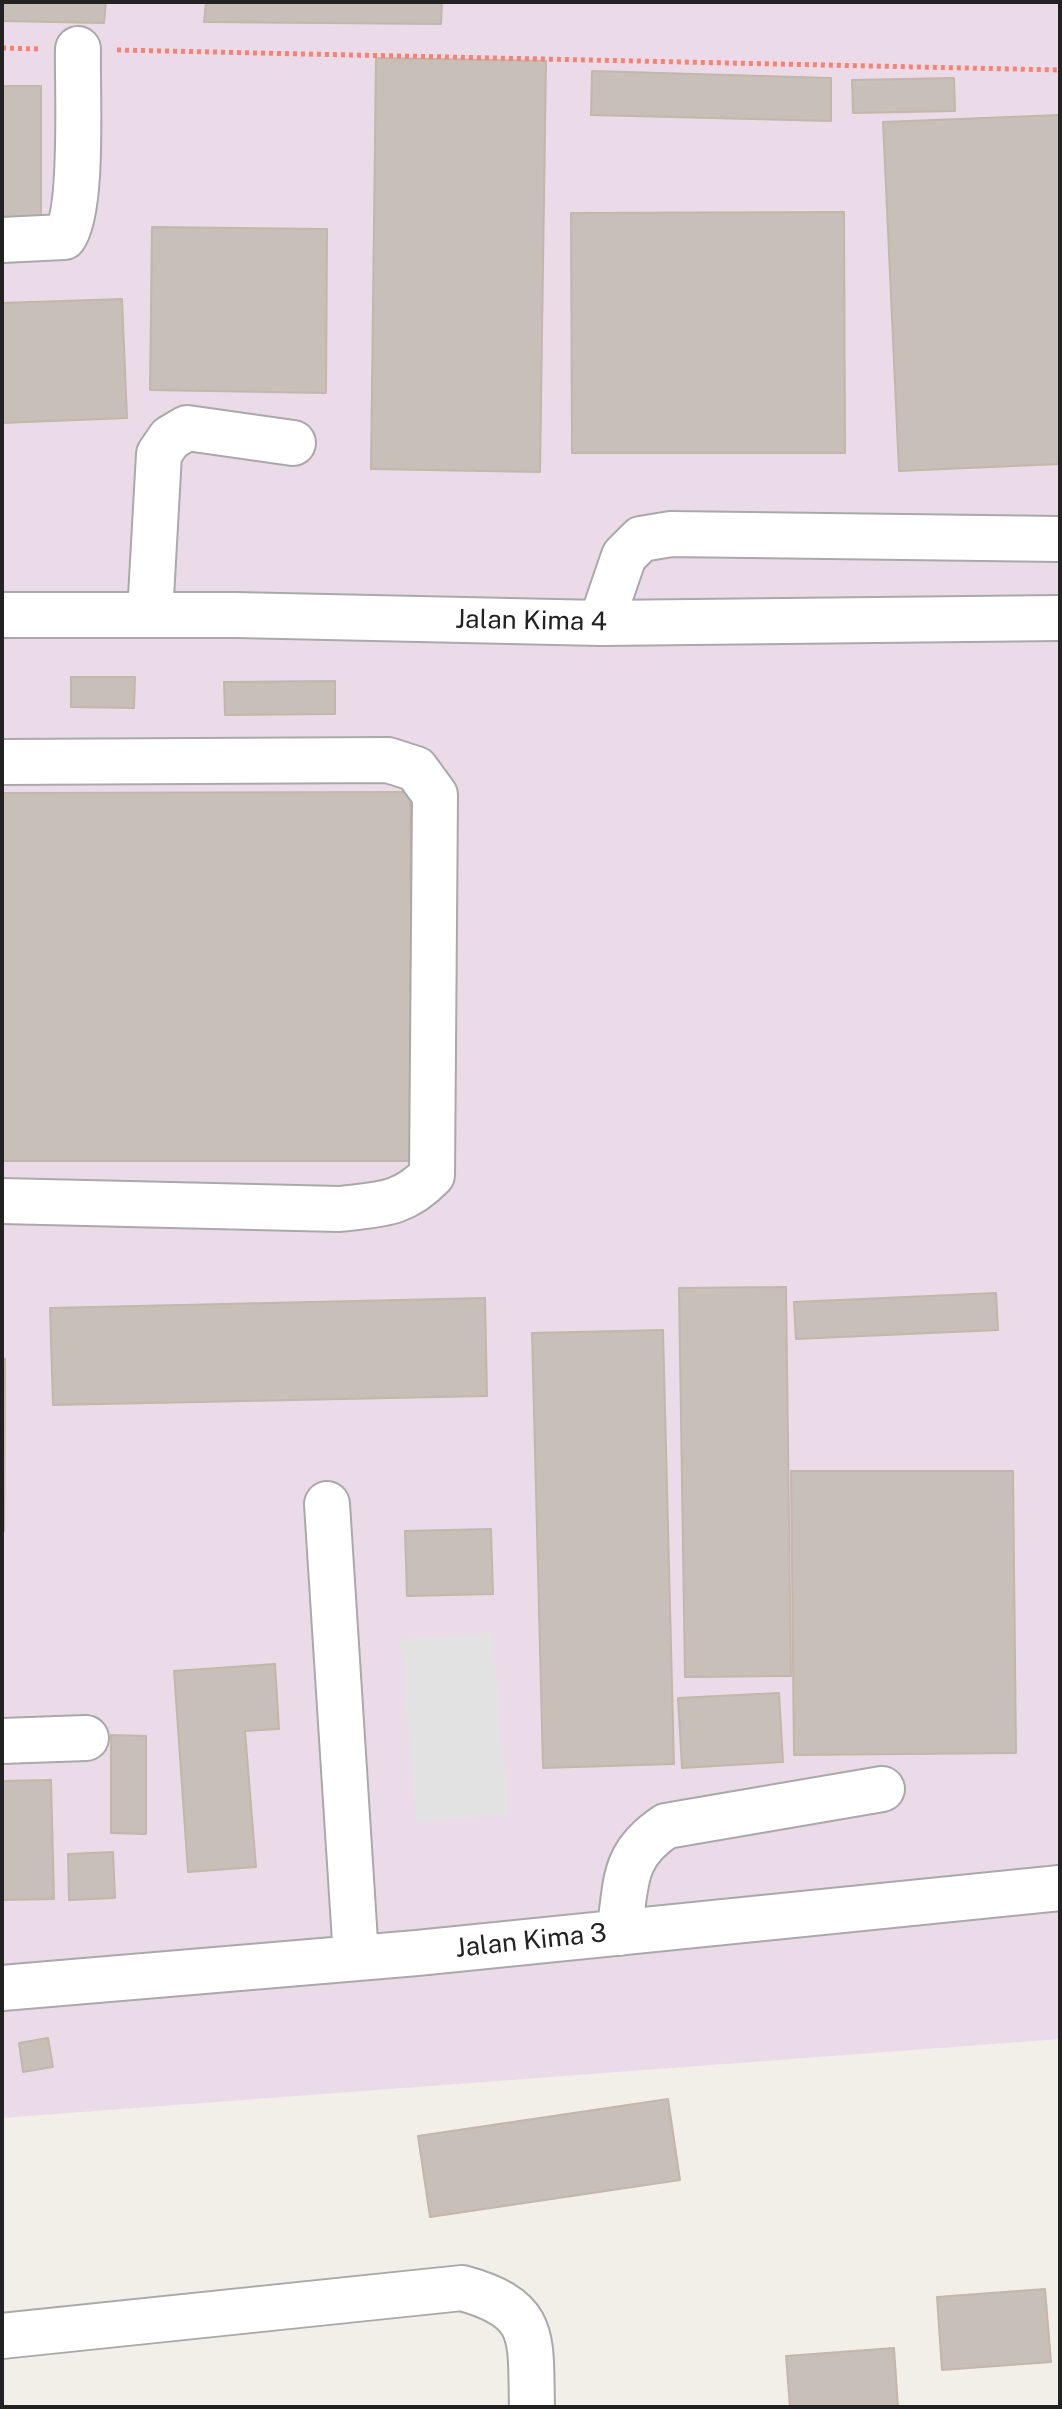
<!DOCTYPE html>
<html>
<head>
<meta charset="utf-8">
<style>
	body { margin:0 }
	#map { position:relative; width:1062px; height:2409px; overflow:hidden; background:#f2efe9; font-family:"Public Sans",sans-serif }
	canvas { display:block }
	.frame { position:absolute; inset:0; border:4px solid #222; pointer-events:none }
</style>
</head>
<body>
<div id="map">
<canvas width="1062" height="2409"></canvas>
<div class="frame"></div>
</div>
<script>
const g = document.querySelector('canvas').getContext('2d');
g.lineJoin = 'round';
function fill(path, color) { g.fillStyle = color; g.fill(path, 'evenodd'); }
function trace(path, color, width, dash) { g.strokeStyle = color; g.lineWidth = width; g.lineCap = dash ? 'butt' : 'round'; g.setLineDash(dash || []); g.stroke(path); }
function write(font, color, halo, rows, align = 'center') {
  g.font = font + ' "Public Sans",sans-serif'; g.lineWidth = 6; g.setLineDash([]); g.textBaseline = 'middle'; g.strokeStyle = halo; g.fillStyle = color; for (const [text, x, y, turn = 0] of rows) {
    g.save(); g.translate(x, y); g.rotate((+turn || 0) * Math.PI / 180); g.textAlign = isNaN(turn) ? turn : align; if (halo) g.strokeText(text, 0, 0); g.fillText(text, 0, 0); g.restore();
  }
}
fill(new Path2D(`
	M2,2H1060V2039L2,2118Z`), '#ebdbe8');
fill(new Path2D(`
	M492,1633L509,1814L417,1822L400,1640Z`), '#e2e2e2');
const building = new Path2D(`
	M2,2H106L104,23L2,21Z
	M206,2H442L441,24L204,22Z
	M376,58L546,61L540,472L371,469Z
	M592,71L831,78V121L591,115Z
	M954,78L955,111L853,113L852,80Z
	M2,86H41V227L2,226Z
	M1060,115V464L899,471L883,122Z
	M844,212L845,453H572L571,213Z
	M152,227L327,229L326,393L150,390Z
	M122,299L127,418L2,423V303Z
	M71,677H135L134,708L71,707Z
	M335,681V714L225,715L224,682Z
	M410,792L413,1161H2V793Z
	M786,1287L791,1676L685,1677L679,1288Z
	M996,1293L998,1330L796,1339L794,1302Z
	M485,1298L487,1396L53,1405L50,1308Z
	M663,1330L674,1764L543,1768L532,1333Z
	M2,1359H5L4,1531H2Z
	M791,1471H1013L1016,1753L794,1755Z
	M491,1529L493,1594L407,1596L405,1531Z
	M275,1664L279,1729L245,1731L256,1867L188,1872L174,1671Z
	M779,1693L783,1762L682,1768L678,1698Z
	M111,1735L146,1736V1834L111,1833Z
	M51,1780L54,1899L2,1900V1781Z
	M113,1852L115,1898L69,1900L68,1854Z
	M48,2038L53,2067L23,2072L19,2043Z
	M668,2099L680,2180L430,2217L418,2136Z
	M1045,2289L1051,2362L942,2370L937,2297Z
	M894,2348L898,2407H790L786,2356Z`);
fill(building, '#c7bfb8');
trace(building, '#c4b6ab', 2);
const minor = new Path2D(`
	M2,240L64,237C84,211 77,88 78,49
	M2,615H236L601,623L1060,618
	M150,615L159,454L170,438L187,428L293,443
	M601,623L624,556L641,539L671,534L1060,539
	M2,762L388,760L416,769L435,795L432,1175C402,1206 380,1204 339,1209L2,1201
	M327,1504L356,1957
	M2,1741L86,1738
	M619,1933C627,1883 621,1856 666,1826L882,1789
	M2,1988L417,1953L1060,1888
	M2,2336L462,2288C539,2309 530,2338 532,2407`);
trace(minor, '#a9a9a9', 48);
trace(new Path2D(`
	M2,48L39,49
	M117,50L1060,70`), '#fa8072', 5, [4, 4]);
trace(minor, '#fff', 44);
write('26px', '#222', '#fff', [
	["Jalan Kima 4",531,621,1],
	["Jalan Kima 3",531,1941,-6]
]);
</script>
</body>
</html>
